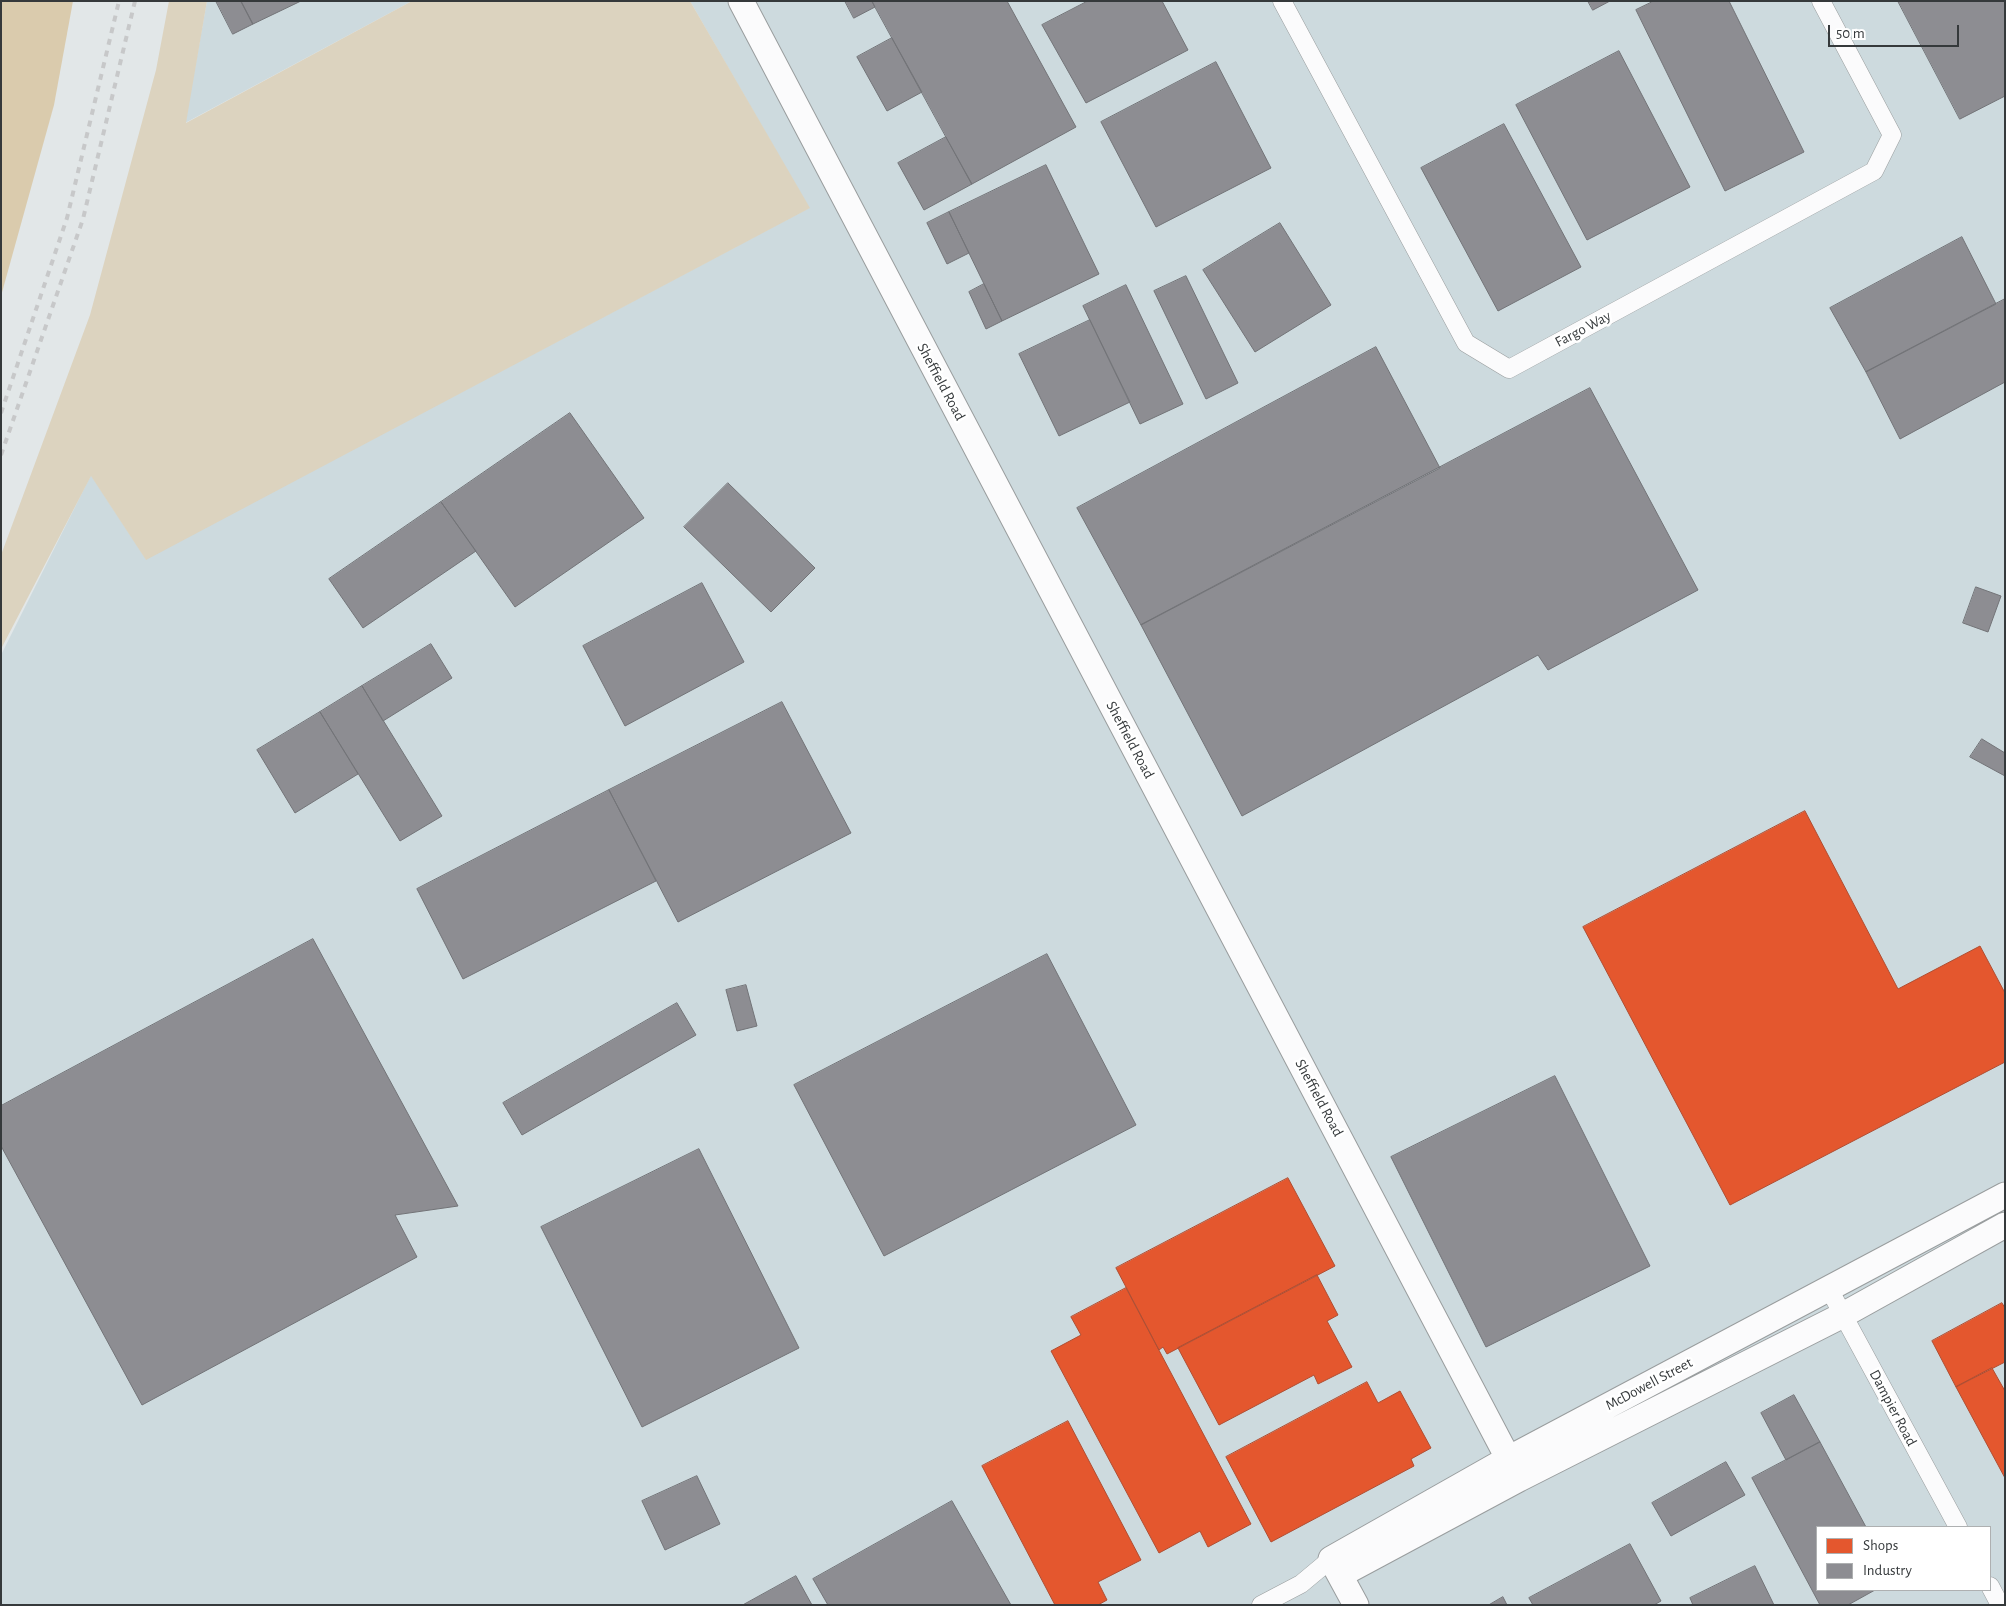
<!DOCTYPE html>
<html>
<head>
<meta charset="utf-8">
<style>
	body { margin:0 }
	#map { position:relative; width:2006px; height:1606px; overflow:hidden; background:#e2e7e8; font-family:"Alegreya Sans",sans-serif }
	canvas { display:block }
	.frame { position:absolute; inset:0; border:2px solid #35393b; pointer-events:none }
	.legend { position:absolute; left:1816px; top:1526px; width:175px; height:65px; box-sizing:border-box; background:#fff; border:1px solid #aeb0b1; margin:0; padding:6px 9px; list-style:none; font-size:15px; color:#35393b }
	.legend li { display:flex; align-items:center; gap:10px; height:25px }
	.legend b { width:25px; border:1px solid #aeb0b1 }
	.scale { position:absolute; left:1828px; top:25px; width:131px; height:22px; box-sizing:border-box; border:2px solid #35393b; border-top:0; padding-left:6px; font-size:15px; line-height:18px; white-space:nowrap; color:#35393b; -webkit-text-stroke:4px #fff; paint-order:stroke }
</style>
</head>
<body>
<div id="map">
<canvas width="2006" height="1606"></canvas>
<div class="frame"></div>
<ul class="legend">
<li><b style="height:14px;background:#e4572e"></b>Shops</li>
<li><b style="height:14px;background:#8d8d92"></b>Industry</li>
</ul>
<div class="scale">50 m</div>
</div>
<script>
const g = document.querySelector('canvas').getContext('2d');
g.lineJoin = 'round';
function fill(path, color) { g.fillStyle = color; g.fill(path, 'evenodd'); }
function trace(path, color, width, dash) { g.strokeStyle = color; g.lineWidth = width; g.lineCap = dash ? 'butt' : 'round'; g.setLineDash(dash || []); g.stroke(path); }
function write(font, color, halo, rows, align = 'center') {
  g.font = font + ' "Alegreya Sans",sans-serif'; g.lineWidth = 5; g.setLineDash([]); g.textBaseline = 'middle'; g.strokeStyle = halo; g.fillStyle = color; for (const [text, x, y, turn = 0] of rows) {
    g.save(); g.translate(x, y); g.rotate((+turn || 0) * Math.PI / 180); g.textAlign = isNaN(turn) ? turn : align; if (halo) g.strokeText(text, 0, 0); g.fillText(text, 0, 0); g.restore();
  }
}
fill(new Path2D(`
	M207,1H412L185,123Z
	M690,1H2005V1605H1V655L91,475L146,559L809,208ZM1817,1527H1990V1590H1817Z`), '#cddade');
fill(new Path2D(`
	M169,1H207L186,123L412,1H690L810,208L146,560L91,476L1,649V555L90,315L156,70Z`), '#dcd3bf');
fill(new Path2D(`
	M1,1H73L54,105L1,296Z`), '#dacbad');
const shops = new Path2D(`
	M1805,811L1898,989L1980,946L2005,993V1062L1730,1205L1583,927Z
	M1288,1178L1335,1266L1167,1354L1163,1347L1159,1350L1116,1268Z
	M1317,1275L1338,1315L1327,1321L1352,1367L1318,1384L1314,1375L1219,1425L1178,1348Z
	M1126,1288L1251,1524L1208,1547L1200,1531L1159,1553L1051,1351L1081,1335L1071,1317Z
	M2002,1303L2005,1308V1362L1956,1387L1932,1341Z
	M1992,1368L2005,1391V1478L1956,1387Z
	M1367,1382L1378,1403L1400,1391L1431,1448L1411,1459L1414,1466L1271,1542L1226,1457Z
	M1068,1421L1141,1560L1098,1582L1107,1600L1098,1605H1055L982,1466Z`);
fill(shops, '#e4572e');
trace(shops, '#b04e32', 1);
const industry = new Path2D(`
	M216,1H241L253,24L233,34Z
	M241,1H301L253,24Z
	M845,1H872L875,7L854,18Z
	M872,1H1007L1076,127L972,184Z
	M1088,1H1162L1188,50L1086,103L1042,25Z
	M1588,1H1610L1593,10Z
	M1654,1H1729L1804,152L1725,191L1636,10Z
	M1898,1H2005V96L1960,119Z
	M892,38L922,92L887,111L857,57Z
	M1619,51L1690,187L1587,240L1516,105Z
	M1216,62L1271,168L1156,227L1101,122Z
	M1504,124L1581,267L1498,311L1421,168Z
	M946,137L972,184L924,210L898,163Z
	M1046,165L1099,274L1002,321L949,212Z
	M949,212L969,253L947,264L927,223Z
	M1280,223L1331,305L1255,352L1203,270Z
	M1962,237L1996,304L1866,372L1830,308Z
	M1186,276L1238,383L1206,399L1154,291Z
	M984,284L1002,321L986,329L969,292Z
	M1126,285L1183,404L1140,424L1083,306Z
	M2005,299V382L1900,439L1866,372Z
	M1090,320L1130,402L1059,436L1019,354Z
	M1376,347L1440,468L1141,625L1077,508Z
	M1590,388L1698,590L1548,670L1538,655L1242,816L1141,625Z
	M570,413L644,518L515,607L441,502Z
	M728,483L815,568L771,612L684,527Z
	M441,502L476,551L363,628L329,579Z
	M702,583L744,662L625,726L583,646Z
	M1976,587L2001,596L1988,632L1963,623Z
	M431,644L452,678L383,721L362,686Z
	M362,686L442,816L400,841L320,712Z
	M782,702L851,833L678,922L609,790Z
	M320,712L358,774L295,813L257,750Z
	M1982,739L2005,753V776L1970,757Z
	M609,790L656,881L463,979L417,889Z
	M313,939L458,1206L395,1215L417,1257L142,1405L1,1146V1106Z
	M1047,954L1136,1125L884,1256L794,1085Z
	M746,985L757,1026L737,1031L726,990Z
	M677,1003L696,1035L522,1135L503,1103Z
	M1555,1076L1650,1266L1486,1347L1391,1157Z
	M699,1149L799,1348L642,1427L541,1227Z
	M1794,1395L1820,1442L1786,1460L1761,1413Z
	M1820,1442L1866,1527H1817V1590H1875L1848,1605H1820L1752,1478Z
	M1726,1462L1745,1495L1671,1536L1652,1503Z
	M697,1476L720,1524L665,1550L642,1501Z
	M952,1501L1011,1605H828L813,1579Z
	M1630,1544L1661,1601L1654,1605H1533L1529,1598Z
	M1755,1566L1774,1605H1693L1690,1598Z
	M796,1576L812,1605H743Z
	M1503,1597L1507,1605H1489Z`);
fill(industry, '#8d8d92');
trace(industry, '#737478', 1);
const street = new Path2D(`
	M1282,1L1466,343L1509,369L1874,171L1892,135L1821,1
	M1829,1289L1958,1527
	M1990,1586L2000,1605
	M1261,1605L1301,1584L1331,1559`);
const secondary = new Path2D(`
	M741,1L1519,1479
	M1340,1575L1519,1479L1843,1315L2005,1225
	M1356,1605L1331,1559L1506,1460L2005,1195`);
trace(street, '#999d9e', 19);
trace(secondary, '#999d9e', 27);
trace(street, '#fbfbfc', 18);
trace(secondary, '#fbfbfc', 25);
trace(new Path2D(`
	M1,413L67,218L119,1
	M1,455L83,219L135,1`), '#c7c8c9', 4, [6, 6]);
write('15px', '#35393b', '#fff', [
	["Fargo Way",1583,329,-28],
	["Sheffield Road",941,382,62],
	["Sheffield Road",1130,740,62],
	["Sheffield Road",1319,1098,62],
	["McDowell Street",1649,1384,-28],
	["Dampier Road",1893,1408,62]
]);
</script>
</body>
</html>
